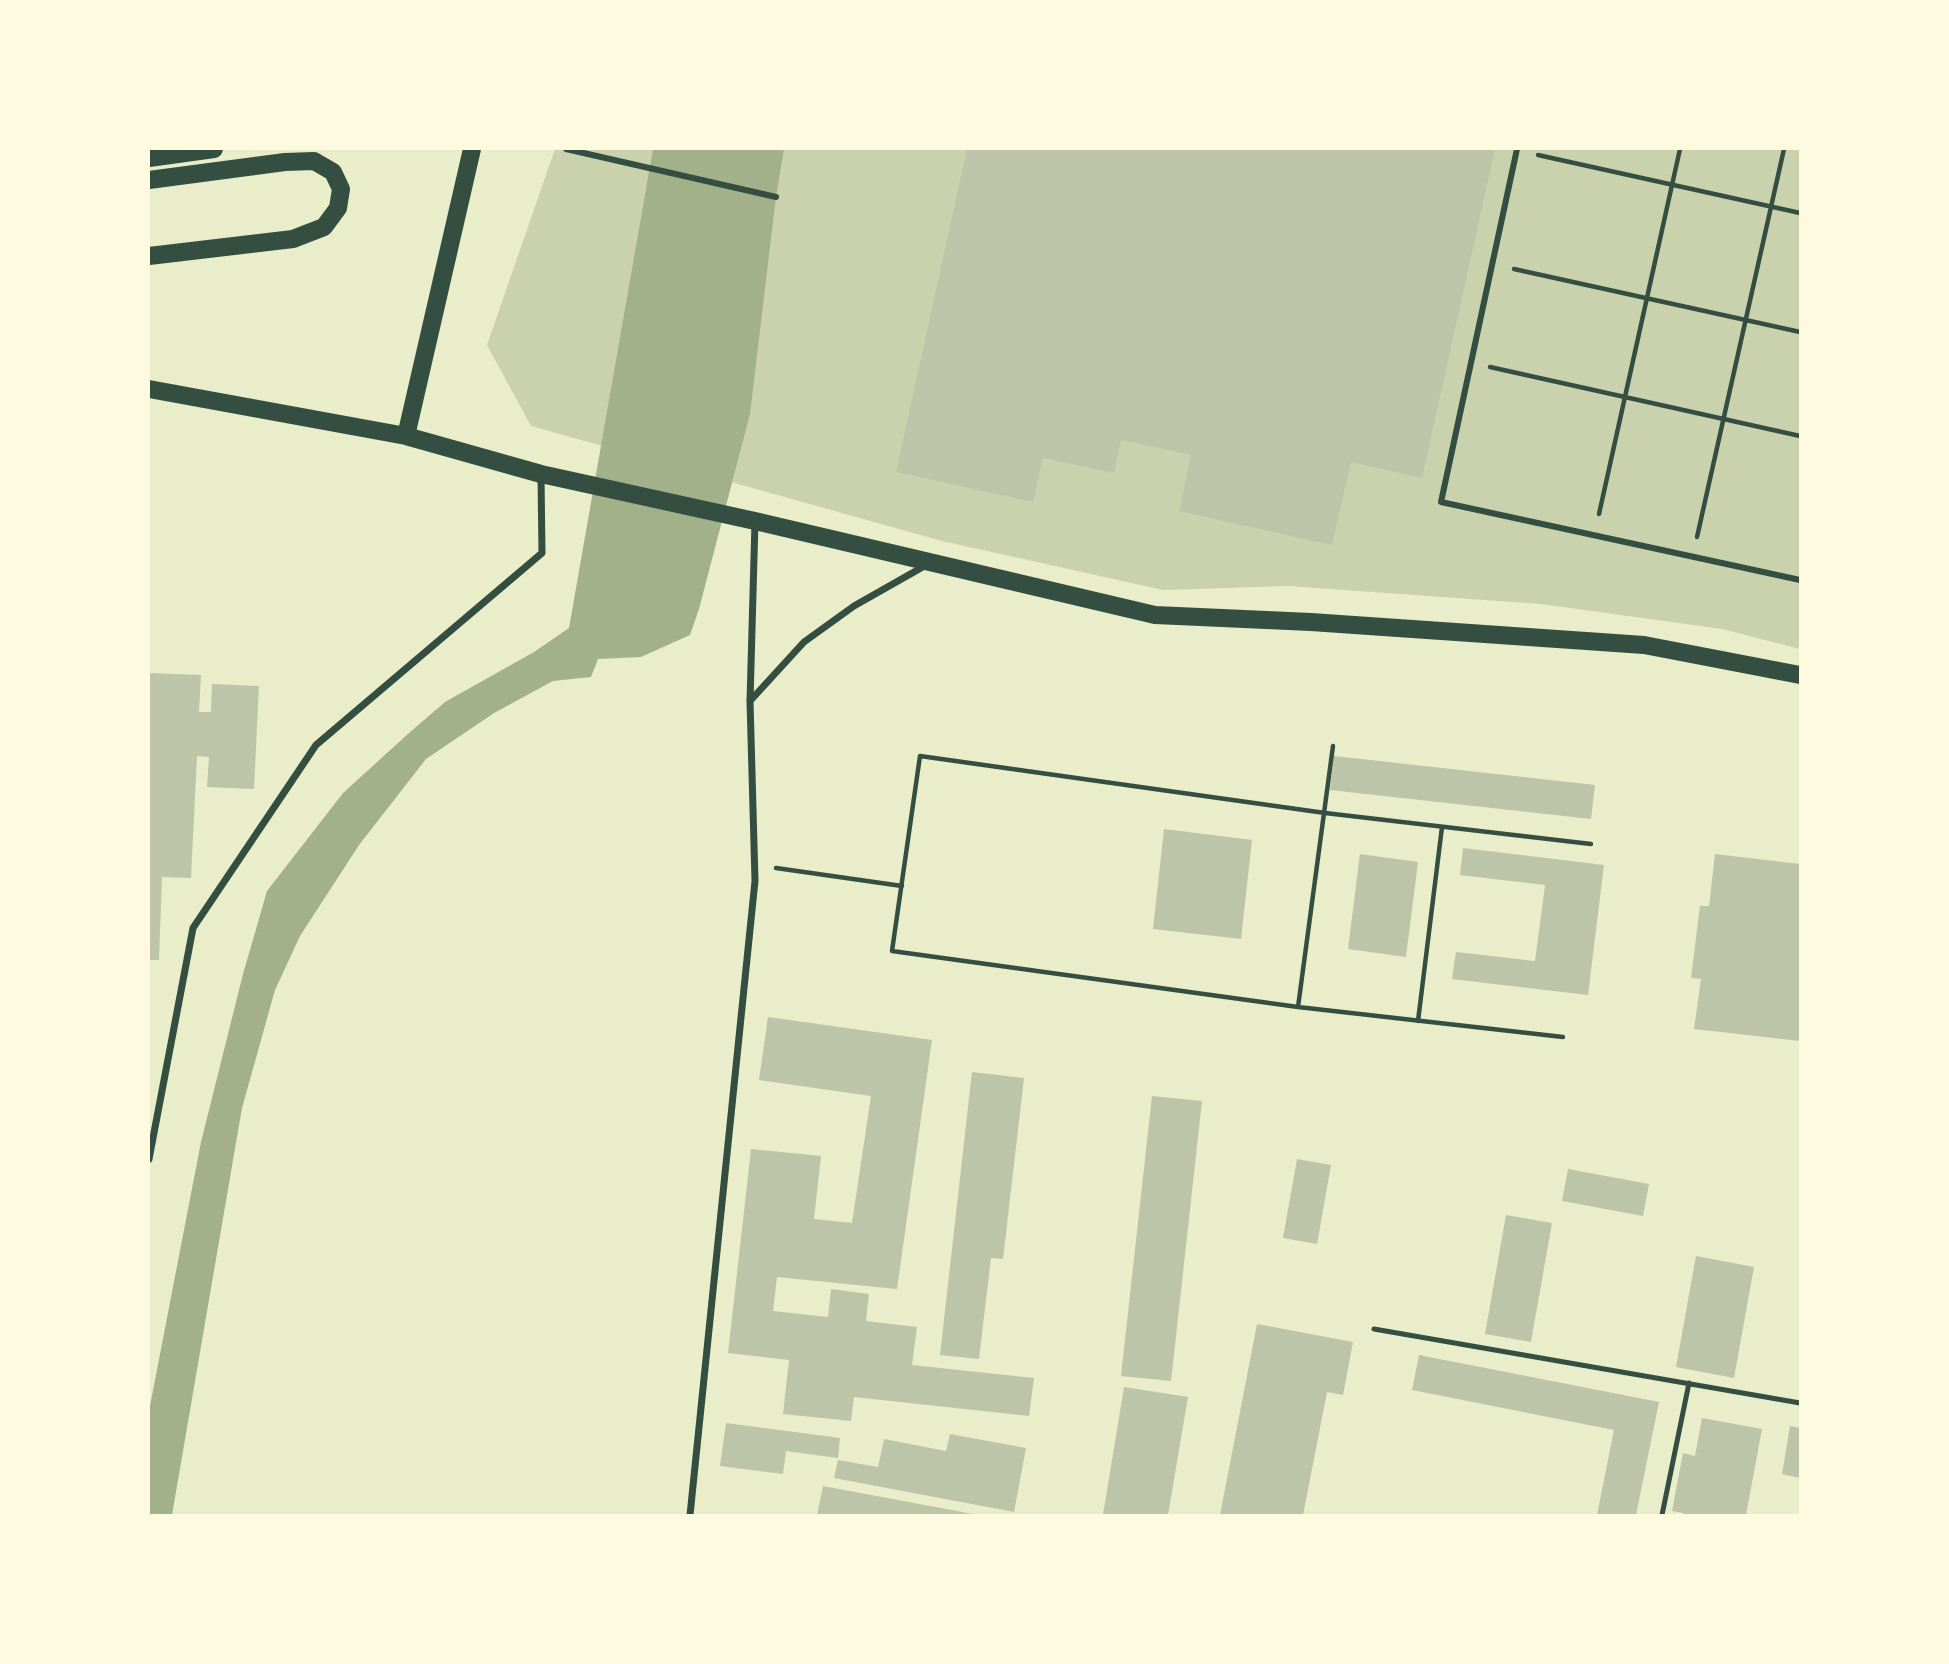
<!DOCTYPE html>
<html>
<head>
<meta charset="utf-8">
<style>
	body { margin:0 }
	#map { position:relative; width:1949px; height:1664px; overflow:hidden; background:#e9edc9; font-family:"DejaVu Sans",sans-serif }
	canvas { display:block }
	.frame { position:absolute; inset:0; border:150px solid #fefae0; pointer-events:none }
</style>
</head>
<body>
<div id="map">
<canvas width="1949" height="1664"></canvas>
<div class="frame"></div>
</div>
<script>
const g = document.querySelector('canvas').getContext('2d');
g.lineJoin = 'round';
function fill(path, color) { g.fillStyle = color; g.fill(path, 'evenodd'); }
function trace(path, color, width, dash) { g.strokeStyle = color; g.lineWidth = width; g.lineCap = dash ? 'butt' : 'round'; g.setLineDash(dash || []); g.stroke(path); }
fill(new Path2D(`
	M555,149H1800V649L1722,629L1541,604L1288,586L1163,590L942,541L531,426L487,345Z`), '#cad2ad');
fill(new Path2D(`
	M653,149H784L776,197L750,414L699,609L690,635L641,657L598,659L591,677L553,681L494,713L426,759L359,845L300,936L275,990L242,1108L172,1515H149V1411L201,1142L243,974L267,891L343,793L409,733L445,702L534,652L569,628Z`), '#a3b18a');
fill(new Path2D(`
	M967,149H1495L1422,478L1351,462L1332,545L1179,511L1191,455L1121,440L1114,473L1043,458L1033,502L896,472Z
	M149,673L201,675L199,712H211L212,684L259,686L254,789L207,787L209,757L197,756L191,878L162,877L159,960H149Z
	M1334,756L1595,785L1591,819L1330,790Z
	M1164,829L1252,840L1241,939L1153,929Z
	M1463,848L1604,865L1588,995L1452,979L1456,952L1535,961L1545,885L1460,875Z
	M1360,854L1418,862L1406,957L1348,949Z
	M1715,854L1800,864V1041L1694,1029L1701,979L1691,978L1700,906H1709Z
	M768,1017L932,1040L897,1289L777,1277L773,1311L828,1317L831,1289L869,1294L866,1321L917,1327L912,1365L1034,1378L1029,1416L854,1397L851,1421L783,1414L789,1360L728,1353L751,1149L821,1156L814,1219L852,1223L871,1096L759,1080Z
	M972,1072L1024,1078L1003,1259L991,1258L979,1359L940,1355Z
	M1152,1096L1202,1101L1171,1381L1121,1376Z
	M1297,1159L1331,1165L1317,1244L1283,1238Z
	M1568,1169L1649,1184L1643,1216L1562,1201Z
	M1506,1215L1552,1223L1531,1342L1485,1334Z
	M1696,1256L1754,1267L1734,1378L1676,1367Z
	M1257,1324L1353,1342L1343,1395L1327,1392L1303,1515H1220Z
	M1419,1355L1659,1402L1636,1515H1597L1614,1430L1412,1390Z
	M1124,1387L1188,1397L1168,1515H1103Z
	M1702,1418L1762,1429L1746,1515H1683V1513L1672,1511L1683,1453L1695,1456Z
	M726,1423L840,1438L838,1458L786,1451L783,1474L720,1466Z
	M1790,1426L1800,1428V1478L1782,1474Z
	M950,1434L1026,1448L1014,1512L834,1478L838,1460L878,1467L884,1439L946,1451Z
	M823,1486L973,1514V1515H817Z`), '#bcc5a7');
trace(new Path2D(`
	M1538,155L1800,213
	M1514,269L1800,332
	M1490,367L1800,436
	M1599,514L1680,149
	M1697,537L1784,149
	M776,868L902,886
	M1298,1007L1333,746
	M1418,1021L1442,827
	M1563,1037L1298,1007L892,951L920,756L1325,813L1591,844`), '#344e41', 4.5);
trace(new Path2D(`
	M1374,1329L1800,1403
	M1662,1515L1689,1383`), '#344e41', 5);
trace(new Path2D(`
	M566,149L776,197
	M1517,149L1441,502L1800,580`), '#344e41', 6);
trace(new Path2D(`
	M750,701L804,642L854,606L928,564
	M149,1159L193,928L316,745L542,553L541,475
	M690,1515L755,881L750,701L755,522`), '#344e41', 7);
trace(new Path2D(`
	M149,158L214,149
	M149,180L285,162L314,161L333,172L341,189L338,208L324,227L293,239L149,256
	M149,389L406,436L541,474L755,521L1155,615L1311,622L1644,645L1800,675
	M406,436L472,149`), '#344e41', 18);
</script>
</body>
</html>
